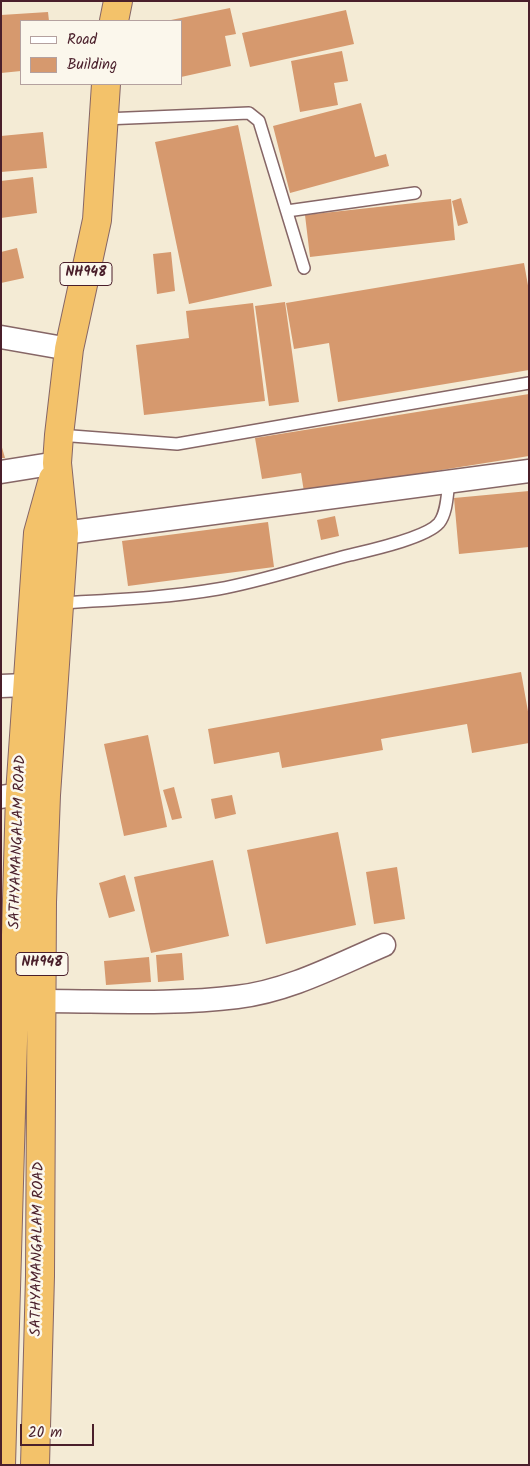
<!DOCTYPE html>
<html>
<head>
<meta charset="utf-8">
<style>
	body { margin:0 }
	#map { position:relative; width:530px; height:1466px; overflow:hidden; background:#f4ebd5; font-family:Kalam,sans-serif }
	canvas { display:block }
	.frame { position:absolute; inset:0; border:2px solid #4a1f2b; pointer-events:none }
	.legend { position:absolute; left:20px; top:20px; width:162px; height:65px; box-sizing:border-box; background:#fbf7ec; border:1px solid #b4a19f; margin:0; padding:6px 9px; list-style:none; font-size:15px; color:#4a1f2b }
	.legend li { display:flex; align-items:center; gap:10px; height:25px }
	.legend b { width:25px; border:1px solid #b4a19f }
	.scale { position:absolute; left:20px; top:1424px; width:74px; height:22px; box-sizing:border-box; border:2px solid #4a1f2b; border-top:0; padding-left:6px; font-size:15px; line-height:18px; white-space:nowrap; color:#4a1f2b; -webkit-text-stroke:4px #fbf7ec; paint-order:stroke }
</style>
</head>
<body>
<div id="map">
<canvas width="530" height="1466"></canvas>
<div class="frame"></div>
<ul class="legend">
<li><b style="height:6px;background:#fff"></b>Road</li>
<li><b style="height:14px;background:#d6996e"></b>Building</li>
</ul>
<div class="scale">20 m</div>
</div>
<script>
const g = document.querySelector('canvas').getContext('2d');
g.lineJoin = 'round';
function fill(path, color) { g.fillStyle = color; g.fill(path, 'evenodd'); }
function trace(path, color, width, dash) { g.strokeStyle = color; g.lineWidth = width; g.lineCap = dash ? 'butt' : 'round'; g.setLineDash(dash || []); g.stroke(path); }
function write(font, color, halo, rows, align = 'center') {
  g.font = font + ' Kalam,sans-serif'; g.lineWidth = 5; g.setLineDash([]); g.textBaseline = 'middle'; g.strokeStyle = halo; g.fillStyle = color; for (const [text, x, y, turn = 0] of rows) {
    g.save(); g.translate(x, y); g.rotate((+turn || 0) * Math.PI / 180); g.textAlign = isNaN(turn) ? turn : align; if (halo) g.strokeText(text, 0, 0); g.fillText(text, 0, 0); g.restore();
  }
}
fill(new Path2D(`
	M230,8L236,34L225,36L231,66L181,77V21L171,20Z
	M346,10L354,44L250,67L242,33Z
	M48,12L49,21H21V71L1,73V15Z
	M342,51L348,81L334,83L338,105L300,112L291,61Z
	M361,103L375,157L386,154L389,166L290,193L273,126Z
	M238,125L272,286L189,304L155,142Z
	M43,132L47,168L1,172V136Z
	M33,177L37,213L1,218V181Z
	M461,198L468,223L458,226L452,201Z
	M451,199L455,240L310,257L305,215Z
	M17,248L24,278L1,283V252Z
	M171,252L175,291L157,294L153,254Z
	M524,263L529,291V370L338,402L329,343L294,349L286,303Z
	M285,302L299,402L269,406L255,306Z
	M253,303L265,401L144,415L136,345L189,338L186,311Z
	M529,394V456L304,492L301,473L262,479L255,438Z
	M1,444L5,458H1Z
	M529,491V547L459,554L454,498Z
	M335,516L339,536L321,540L317,520Z
	M268,522L274,567L128,586L122,541Z
	M521,672L529,717V743L472,753L467,724L381,739L383,750L282,768L279,752L214,764L208,729Z
	M148,735L167,827L124,836L104,744Z
	M174,787L182,818L172,820L163,790Z
	M232,795L236,814L215,819L211,799Z
	M338,832L356,925L266,944L247,850Z
	M213,860L229,936L151,953L134,877Z
	M397,867L405,919L374,924L366,872Z
	M125,875L135,911L109,918L99,883Z
	M182,953L184,980L158,982L156,955Z
	M149,957L151,982L106,985L104,961Z`), '#d6996e');
const lane = new Path2D(`
	M104,119L249,113L259,121L304,268
	M287,211L415,193
	M59,435L177,444L529,383
	M59,603C111,600 166,598 218,589C263,581 306,566 350,555C371,550 426,538 439,523C447,513 447,495 449,482`);
const street = new Path2D(`
	M1,337L69,349
	M1,472L57,463
	M64,533L529,471
	M1,686L27,685
	M1,797L20,794
	M42,1001C106,1001 173,1005 237,997C289,991 337,965 384,945`);
const highway = new Path2D(`
	M114,21L118,1
	M1,1465L20,794L38,533L53,479
	M35,1465L40,1276L42,902L46,795L64,533L57,463L59,435L69,349L97,220L106,84`);
trace(lane, '#866666', 14);
trace(street, '#866666', 25);
trace(highway, '#866666', 30);
trace(lane, '#fff', 11);
trace(street, '#fff', 22);
trace(highway, '#f3c26a', 28);
for (const [x, y, w] of [
	[86,274,52],
	[42,964,52]
]) { const box = new Path2D(); box.roundRect(x - w / 2, y - 11.5, w, 23, 4); g.fillStyle = '#fbf7ec'; g.fill(box); trace(box, '#4a1f2b', 1); }
write('bold 14px', '#4a1f2b', null, [
	["NH948",86,274],
	["NH948",42,964]
]);
write('15px', '#4a1f2b', '#fbf7ec', [
	["SATHYAMANGALAM ROAD",19,842,-88],
	["SATHYAMANGALAM ROAD",39,1249,-89]
]);
</script>
</body>
</html>
